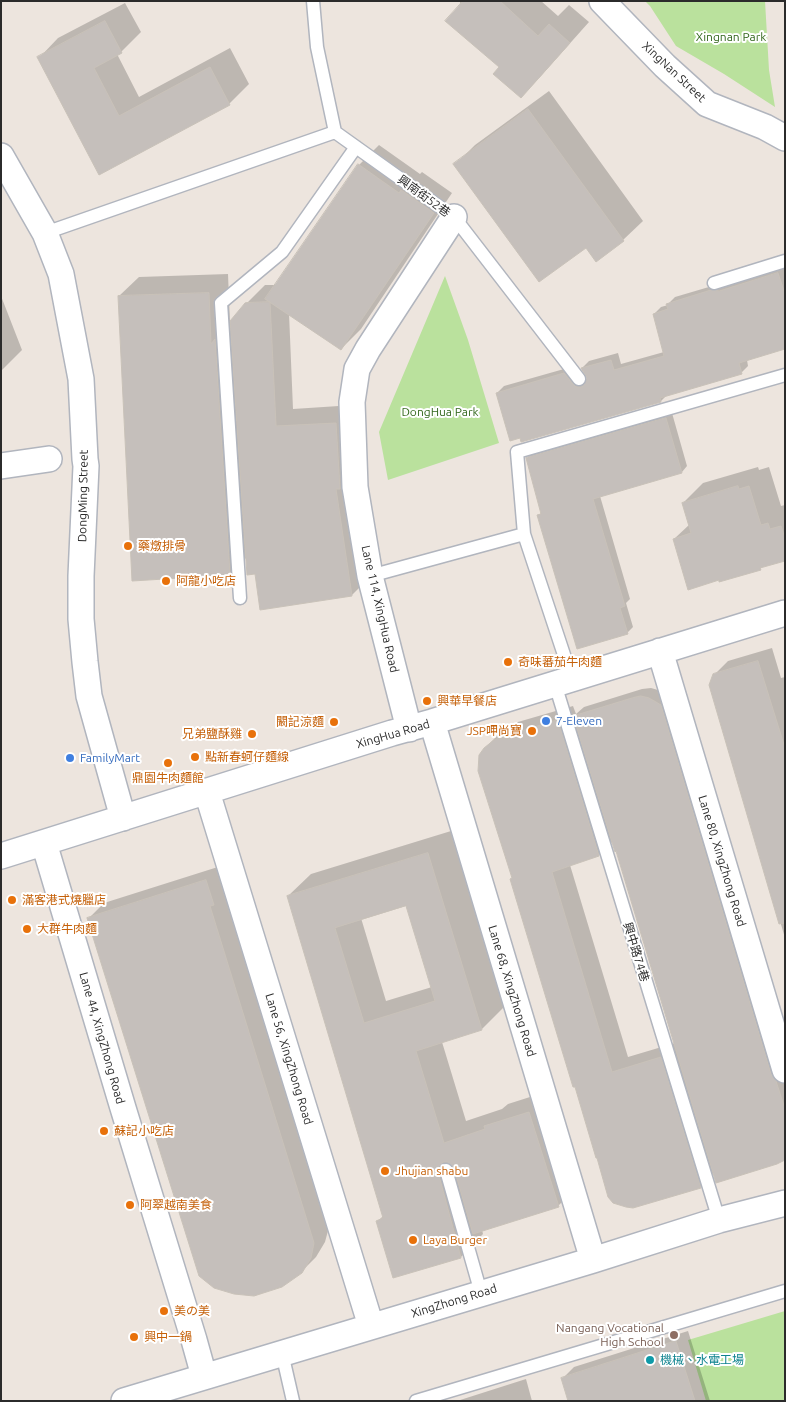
<!DOCTYPE html>
<html>
<head>
<meta charset="utf-8">
<style>
	body { margin:0 }
	#map { position:relative; width:786px; height:1402px; overflow:hidden; background:#ede5de; font-family:Ubuntu,sans-serif }
	canvas { display:block }
	.frame { position:absolute; inset:0; border:2px solid #2b2b2b; pointer-events:none }
</style>
</head>
<body>
<div id="map">
<canvas width="786" height="1402"></canvas>
<div class="frame"></div>
</div>
<script>
const g = document.querySelector('canvas').getContext('2d');
g.lineJoin = 'round';
function fill(path, color) { g.fillStyle = color; g.fill(path, 'evenodd'); }
function trace(path, color, width, dash) { g.strokeStyle = color; g.lineWidth = width; g.lineCap = dash ? 'butt' : 'round'; g.setLineDash(dash || []); g.stroke(path); }
function write(font, color, halo, rows, align = 'center') {
  g.font = font + ' Ubuntu,"Noto Sans TC","Noto Sans JP",sans-serif'; g.lineWidth = 4; g.setLineDash([]); g.textBaseline = 'middle'; g.strokeStyle = halo; g.fillStyle = color; for (const [text, x, y, turn = 0] of rows) {
    g.save(); g.translate(x, y); g.rotate((+turn || 0) * Math.PI / 180); g.textAlign = isNaN(turn) ? turn : align; if (halo) g.strokeText(text, 0, 0); g.fillText(text, 0, 0); g.restore();
  }
}
fill(new Path2D(`
	M645,1H765L769,70L775,107L724,74L676,46L650,6Z
	M445,276L468,340L499,443L388,480L379,432Z
	M785,1311V1401H706L688,1340Z`), '#bae19d');
fill(new Path2D(`
	M460,1H541L558,16L569,5L589,22L540,77L521,97L460,7Z
	M125,3L141,32L121,52L117,54L139,97L230,48L249,84L229,104L100,173L39,58L58,38Z
	M549,91L643,221L623,240L586,246L455,165L475,145Z
	M379,145L420,174L422,172L452,193L361,329L341,349L289,313L293,409L354,405L370,577L352,595L257,573L247,557L230,574L119,296L139,277L228,274L230,323L246,304L265,285H276L359,165Z
	M785,267V348L747,360L748,366L742,372L668,394L661,401L497,393L504,386L571,367L584,380L588,381V378L582,368L589,361L618,353L621,364L664,352L654,314L661,307L668,305V304L675,297L719,284Z
	M1,296L22,350L1,371Z
	M672,413L687,466L682,472L600,496L630,599L626,603L633,627L627,633L539,515L542,512L527,458L533,452Z
	M758,467L759,470L769,467L781,506L785,505V559L763,566L760,569L674,539L690,524L683,503L703,483Z
	M772,648L781,678L785,677V938L711,686L714,675L728,661Z
	M651,688L658,690L670,696L785,1072V1159L714,1172L700,1187L633,1207L513,877L485,748L501,732L511,724L573,706L576,714L584,707L642,689ZM613,841L617,850L675,1043L628,1057L570,865L599,855Z
	M451,831L504,1007L482,1029L442,1042L466,1121L502,1109L508,1104L552,1090L581,1183L558,1206L482,1230L483,1234L461,1257L378,1221L384,1215L288,896L311,874ZM407,905L432,987L386,1001L361,918Z
	M221,866L329,1227L325,1242L316,1257L301,1272L89,918L104,903Z
	M688,1331L710,1401H569L562,1379L574,1367Z
	M526,1379L532,1401H457Z`), '#0003');
const building = new Path2D(`
	M463,1H500L538,36L549,24L570,43L521,98L493,74L499,67L445,21Z
	M105,21L122,53L94,68L119,116L210,67L230,105L99,175L37,57Z
	M528,109L624,241L596,262L586,248L539,282L453,164Z
	M358,164L399,193L401,190L434,213L341,350L265,299Z
	M778,273L785,294V349L739,363L742,374L660,398L661,402L521,442L520,438L510,441L496,393L564,373L573,384L576,387H581L584,385L587,378L581,368L611,360L614,370L664,356L653,314L668,309L666,304L711,290L719,291Z
	M209,293L211,344L215,339L230,575L132,581L118,296Z
	M270,302L276,426L336,423L340,489H336L352,596L260,610L255,574L247,575L230,321L245,303Z
	M666,418L682,473L593,499L625,606L620,608L628,634L577,649L537,515L541,514L526,458Z
	M738,486L739,489L749,486L761,525L768,523L770,529L781,526L785,538V561L760,568L761,570L719,582V580L688,590L673,539L691,533L682,503Z
	M758,661L785,748V923L779,924L709,685L713,674Z
	M641,696L649,698L661,705L771,1074L776,1081L785,1109V1160L777,1164L716,1183L616,851L615,852L573,716L632,698Z
	M558,720L599,856L552,872L612,1072L661,1057L701,1188L633,1208L626,1207L613,1203L608,1197L597,1158H596L575,1087H573L510,879L512,878L478,771L479,755L484,748L494,740Z
	M428,853L482,1030L416,1051L444,1143L485,1129L484,1126L529,1112L559,1207L473,1234L454,1168L448,1162H443L438,1168V1172L461,1258L393,1278L376,1221L383,1218L287,896ZM406,906L435,1001L364,1023L335,928Z
	M206,880L214,905L210,906L314,1243L311,1258L302,1273L282,1287L254,1296L234,1294L214,1288L199,1276L87,918Z
	M676,1341L695,1401H568L561,1378Z`);
fill(building, '#c5bfbb');
trace(building, '#c8c1b8', 1);
const service = new Path2D(`
	M313,1L317,47L335,132L454,217L579,379
	M45,233L335,132
	M714,283L785,261
	M524,534L517,452L785,375
	M370,576L524,534L572,679
	M240,598L221,303L282,252L356,147
	M555,684L719,1220
	M446,1170L481,1293
	M282,1353L293,1401
	M416,1401L785,1291`);
const minor = new Path2D(`
	M602,1L665,66L707,104L765,127L785,138
	M1,156L45,233L61,274L81,379L85,459L86,466L81,576V619L85,662L89,696L123,818
	M1,466L49,459
	M660,651L785,1070
	M432,722L593,1260
	M409,729L370,576L355,487L352,402L357,369L368,349L454,217
	M207,792L371,1326
	M44,843L123,1108L194,1340L204,1376
	M1,856L392,733L432,722L785,613
	M124,1401L593,1260L719,1220L785,1203`);
trace(service, '#b1b5be', 15);
trace(minor, '#b1b5be', 28);
trace(service, '#fff', 12);
trace(minor, '#fff', 25);
for (const [x, y, r, color] of [
	[128,546,5,"#e8710a"],
	[166,581,5,"#e8710a"],
	[508,662,5,"#e8710a"],
	[427,701,5,"#e8710a"],
	[546,721,5,"#3f7fe0"],
	[334,722,5,"#e8710a"],
	[532,731,5,"#e8710a"],
	[252,734,5,"#e8710a"],
	[195,757,5,"#e8710a"],
	[70,758,5,"#3f7fe0"],
	[168,763,5,"#e8710a"],
	[12,900,5,"#e8710a"],
	[27,929,5,"#e8710a"],
	[104,1131,5,"#e8710a"],
	[385,1171,5,"#e8710a"],
	[130,1205,5,"#e8710a"],
	[413,1240,5,"#e8710a"],
	[164,1311,5,"#e8710a"],
	[674,1335,5,"#8d6e63"],
	[134,1337,5,"#e8710a"],
	[650,1360,5,"#0f9aa8"]
]) { const dot = new Path2D(); dot.arc(x, y, r, 0, 2 * Math.PI); g.fillStyle = color; g.fill(dot); trace(dot, '#fff', 2); }
write('12px', '#33671d', '#fff', [
	["Xingnan Park",731,37],
	["DongHua Park",440,412]
]);
write('12px', '#2b2b2b', '#fff', [
	["XingNan Street",674,72,43],
	["興南街52巷",424,196,36],
	["DongMing Street",83,496,-89],
	["Lane 114, XingHua Road",380,609,77],
	["XingHua Road",393,734,-16],
	["Lane 80, XingZhong Road",722,861,73],
	["興中路74巷",636,952,73],
	["Lane 68, XingZhong Road",512,991,73],
	["Lane 44, XingZhong Road",102,1038,74],
	["Lane 56, XingZhong Road",289,1059,73],
	["XingZhong Road",454,1301,-17]
]);
write('12px', '#c56008', '#fff', [
	["藥燉排骨",138,546],
	["阿龍小吃店",176,581],
	["奇味蕃茄牛肉麵",518,662],
	["興華早餐店",437,701],
	["闞記涼麵",324,722,"right"],
	["JSP呷尚寶",522,731,"right"],
	["兄弟鹽酥雞",242,734,"right"],
	["點新春蚵仔麵線",205,757],
	["鼎園牛肉麵館",168,778,"center"],
	["滿客港式燒臘店",22,900],
	["大群牛肉麵",37,929],
	["蘇記小吃店",114,1131],
	["Jhujian shabu",395,1171],
	["阿翠越南美食",140,1205],
	["Laya Burger",423,1240],
	["美の美",174,1311],
	["興中一鍋",144,1337]
], 'left');
write('12px', '#366cbe', '#fff', [
	["7-Eleven",556,721],
	["FamilyMart",80,758]
], 'left');
write('12px', '#785e54', '#fff', [
	["Nangang Vocational",664,1328],
	["High School",664,1342]
], 'right');
write('12px', '#0d838f', '#fff', [
	["機械、水電工場",660,1360]
], 'left');
</script>
</body>
</html>
